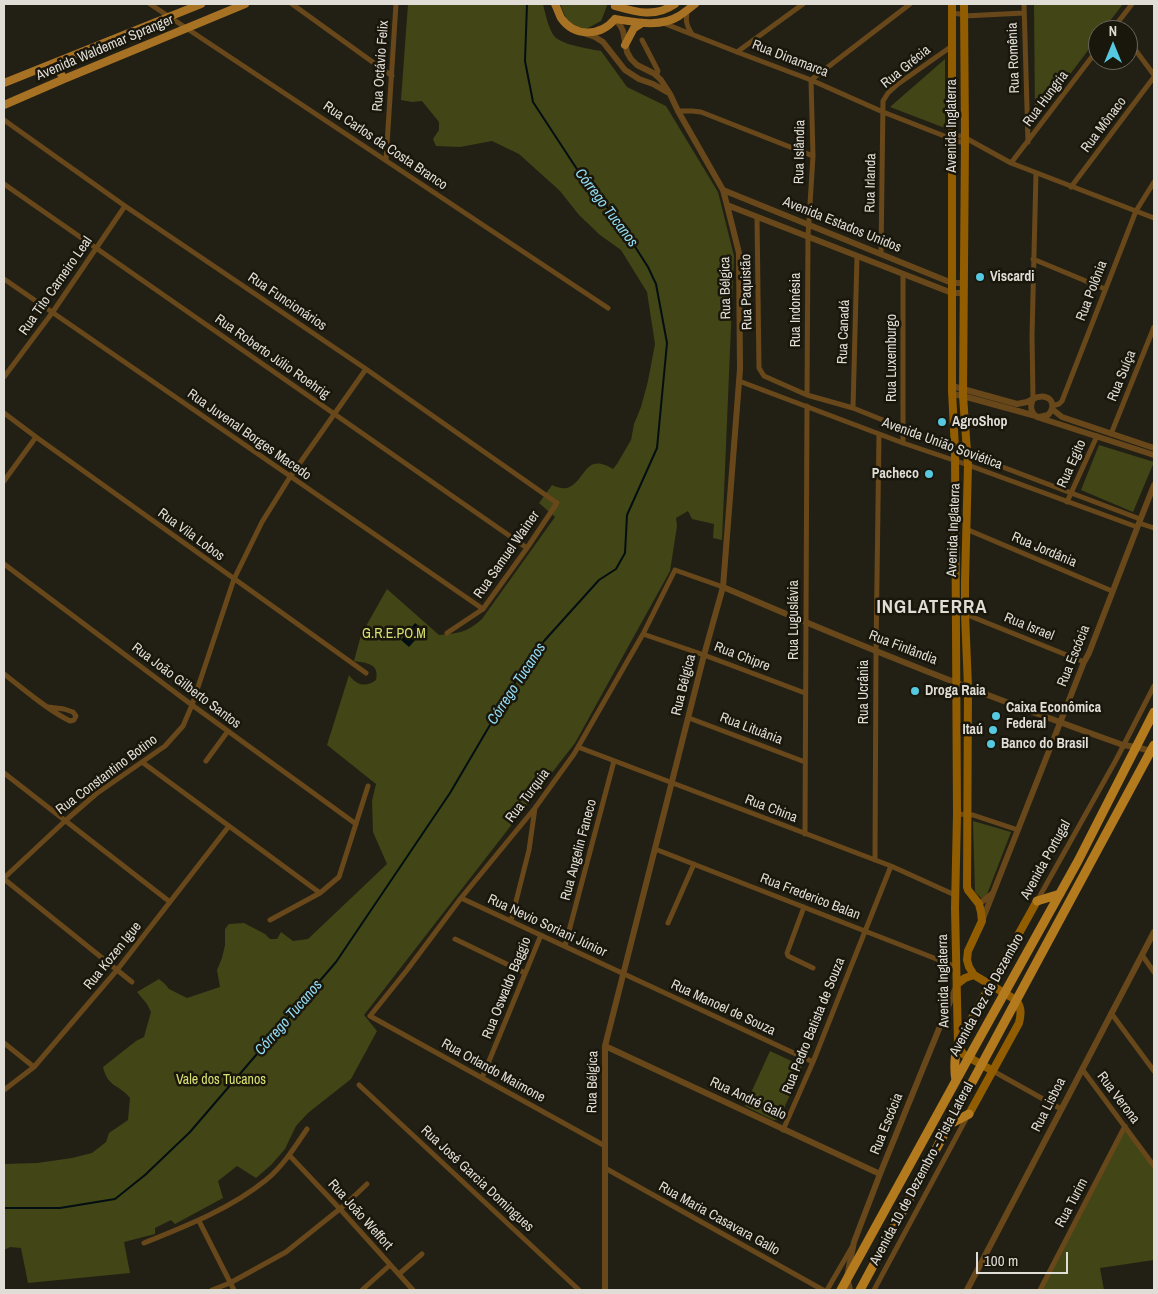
<!DOCTYPE html>
<html>
<head>
<meta charset="utf-8">
<style>
	body { margin:0 }
	#map { position:relative; width:1158px; height:1294px; overflow:hidden; background:#222015; font-family:"Archivo Narrow",sans-serif }
	canvas { display:block }
	.frame { position:absolute; inset:0; border:5px solid #dfddd6; pointer-events:none }
	.north { position:absolute; left:1088px; top:20px; width:50px; height:50px; box-sizing:border-box; background:#19160c; border:1px solid #68665d; border-radius:50%; rotate:0deg; font-size:14px; font-weight:700; line-height:20px; text-align:center; color:#dfddd6 }
	.north::after { content:''; display:block; margin:auto; width:18px; height:22px; background:#56c9e1; clip-path:polygon(50% 0,100% 100%,50% 72%,0 100%) }
	.scale { position:absolute; left:976px; top:1252px; width:92px; height:22px; box-sizing:border-box; border:2px solid #dfddd6; border-top:0; padding-left:6px; font-size:15px; line-height:18px; white-space:nowrap; color:#dfddd6; -webkit-text-stroke:4px #19160c; paint-order:stroke }
</style>
</head>
<body>
<div id="map">
<canvas width="1158" height="1294"></canvas>
<div class="frame"></div>
<div class="north">N</div>
<div class="scale">100 m</div>
</div>
<script>
const g = document.querySelector('canvas').getContext('2d');
g.lineJoin = 'round';
function fill(path, color) { g.fillStyle = color; g.fill(path, 'evenodd'); }
function trace(path, color, width, dash) { g.strokeStyle = color; g.lineWidth = width; g.lineCap = dash ? 'butt' : 'round'; g.setLineDash(dash || []); g.stroke(path); }
function write(font, color, halo, rows, align = 'center') {
  g.font = font + ' "Archivo Narrow",sans-serif'; g.lineWidth = 5; g.setLineDash([]); g.textBaseline = 'middle'; g.strokeStyle = halo; g.fillStyle = color; for (const [text, x, y, turn = 0] of rows) {
    g.save(); g.translate(x, y); g.rotate((+turn || 0) * Math.PI / 180); g.textAlign = isNaN(turn) ? turn : align; if (halo) g.strokeText(text, 0, 0); g.fillText(text, 0, 0); g.restore();
  }
}
fill(new Path2D(`
	M408,4H543C545,13 549,31 555,37C563,45 590,49 601,51L627,87L666,106L718,192L734,256L722,540L713,538L714,524L692,519L688,511L676,518L677,526L670,571L575,743L364,1015L377,1031L351,1079L308,1113L296,1126L285,1149L271,1165L256,1178L237,1166L218,1181L223,1198L175,1224L171,1220L155,1228V1234L124,1242L130,1273L28,1283L21,1248L10,1247L4,1250V1164L37,1163L72,1158L92,1153L106,1142L109,1133L128,1120L130,1098C119,1084 108,1088 103,1067L136,1041L144,1037L151,1012L147,1004L137,992L159,979L165,984L169,989L187,998L220,987L217,970L222,958L225,945V929L229,924L244,923L265,934L270,939H277L281,932L293,941L308,939L387,864L373,832L372,801L376,784L327,745L349,675C356,685 366,688 376,680C380,663 366,663 354,661L361,635L387,589L439,635C459,633 466,633 482,619L555,517L539,503L552,485C556,487 563,489 567,488C586,482 584,451 613,469L617,464L631,440L634,424L641,407L648,381L655,344L647,292L621,250L600,235L579,215L560,191L519,154L492,141L460,147L436,146L433,139L439,130V122L422,101L412,102L401,100Z
	M560,4H606L607,6L601,21L586,29L569,25Z
	M1034,4H1123L1103,30H1098V37L1035,121Z
	M945,59V128L890,107Z
	M1099,445L1154,462L1133,512L1081,490Z
	M973,821L1011,832L986,897L981,898L975,892Z
	M770,1051L800,1065L802,1068L781,1115C779,1119 777,1120 773,1120L745,1106Z
	M1125,1126L1154,1170V1260L1100,1268L1104,1290H1040Z`), '#424515');
fill(new Path2D(`
	M415,623L424,630L409,647L401,640Z`), '#030e12');
trace(new Path2D(`
	M4,1208H60L115,1199L145,1175L190,1132L336,962L450,793L520,674L544,641L599,580L616,569L625,553L627,515L657,448L667,343L656,284L648,267L616,217L588,186L533,102L525,61L527,4`), '#030e12', 2);
trace(new Path2D(`
	M150,4L608,308
	M292,4L392,76
	M1024,4L1028,142
	M688,9C685,19 686,25 692,34
	M951,13L960,14L964,16L1024,13
	M663,23L737,52L811,80L883,112L952,139L955,141L961,142L965,139
	M1112,30L1132,4
	M642,40L656,67L658,71L656,76
	M1128,40L1154,75
	M737,52L803,4
	M678,111H692L701,112L813,156
	M4,120L125,206L366,369L557,503L527,548L483,609L447,633
	M952,139L955,136H962L1011,163L1154,218
	M386,160L396,4
	M1011,163L1098,49
	M4,184L527,548
	M1071,187L1154,77
	M757,217L759,368L764,376L807,395L853,408L955,449L1140,519
	M881,254L883,101L888,93L898,84L952,46
	M1033,259L1105,289
	M4,279L483,609
	M4,377L52,313L125,206
	M739,381L903,443L968,465L1137,527
	M807,395L808,236L813,156L811,80L910,4
	M1033,399L1032,336L1036,173
	M1052,406L1059,404L1062,401L1136,211L1154,182
	M853,408L857,256
	M4,413L36,437L366,673
	M1111,434L1154,327
	M903,443V274
	M4,481L36,437
	M1067,502L1097,436
	M1139,523L1154,528
	M966,529L1112,591
	M4,564L192,705L356,824
	M965,614L1084,662
	M643,634L704,655L805,693
	M4,674C25,690 46,709 70,721L74,720L76,716L73,712L64,709L48,707
	M689,718L805,762
	M578,747L891,866L955,895
	M206,761L228,731
	M142,762L320,893
	M4,773L170,902
	M957,814L973,815L1018,830
	M805,834L807,406
	M655,849L957,967
	M875,860L876,651L879,434
	M4,878L65,821L96,794L165,746L183,726L192,705L234,579L262,522L290,477L366,369
	M4,879L132,982
	M461,898L813,1062
	M1037,901L1116,760L1154,686
	M804,907L787,953L788,956L813,968
	M270,920L320,893L339,877L368,786
	M511,921L529,850L535,808
	M668,923L694,864
	M455,939L525,973
	M565,946L614,761
	M1142,955L1154,972
	M1111,1013L1154,1071
	M4,1043L34,1067
	M1082,1069L1154,1166
	M993,1071L1061,1109
	M482,1078L541,935
	M359,1085L579,1290
	M4,1090L34,1067L117,970L229,826
	M783,1130L813,1062L891,866
	M605,1146L370,1016L407,970L461,898L535,808L574,754L643,634L675,570L723,587
	M290,1156L340,1209L413,1290
	M605,1168L823,1290
	M199,1221L234,1290
	M144,1243C186,1226 230,1209 266,1180C283,1166 295,1147 307,1129
	M399,1274L422,1254
	M212,1290L230,1283L286,1252L346,1204L367,1184
	M362,1290L390,1265
	M827,1290L852,1247
	M874,1290L967,1117
	M1040,1290L1125,1126`), '#68481a', 5);
trace(new Path2D(`
	M584,33L595,37L603,42L625,70L639,79L653,84L667,92
	M723,190L952,283H963
	M727,205L952,293H963
	M952,386L1017,404L1027,402L1033,399
	M953,394L963,396L1036,416
	M1052,409L1062,417L1154,448
	M1039,417L1048,415C1059,403 1047,391 1033,399C1030,406 1030,412 1037,417L1154,455
	M723,587C855,644 988,697 1123,745L1136,747L1151,751
	M979,904L993,893
	M982,921L1084,662L1089,653L1139,523L1154,485
	M605,1046L880,1174
	M605,1290V1046L704,655L723,587L740,369L739,253L727,205L723,190L678,111L670,94L661,80L655,74L637,65L631,59L627,52L623,31L620,25L615,19
	M850,1290L847,1277L854,1242L880,1174L956,987
	M967,1290L1154,932`), '#68481a', 6);
trace(new Path2D(`
	M952,4V391L955,449L957,814L955,908L958,1045L963,1054L993,1071
	M964,4L965,139L963,396L968,465L965,582V614L968,687L967,887L968,890L979,904L981,912L982,921L968,951L967,960L969,967L974,975L1016,1000C1022,1008 1021,1015 1019,1023L969,1114
	M957,984L965,978L974,975
	M958,1043L1037,901`), '#915d00', 8);
trace(new Path2D(`
	M555,4C557,8 559,14 561,18C575,38 601,36 615,19
	M615,6C636,12 655,18 675,4
	M615,19C635,22 660,28 679,16C685,12 690,8 695,4
	M625,45L634,28L642,23
	M54,63L64,79
	M4,83L201,4
	M4,105L64,79L245,4`), '#a77223', 8);
trace(new Path2D(`
	M1037,901L1060,894
	M956,1081C954,1068 954,1057 958,1045
	M950,1124L969,1114
	M841,1290L969,1057L1078,861L1154,712
	M860,1290L1154,745`), '#b47a1e', 9);
for (const [x, y, r, color] of [
	[980,277,5,"#56c9e1"],
	[942,422,5,"#56c9e1"],
	[929,474,5,"#56c9e1"],
	[915,691,5,"#56c9e1"],
	[996,716,5,"#56c9e1"],
	[993,730,5,"#56c9e1"],
	[991,744,5,"#56c9e1"]
]) { const dot = new Path2D(); dot.arc(x, y, r, 0, 2 * Math.PI); g.fillStyle = color; g.fill(dot); trace(dot, '#19160c', 2); }
write('14px', '#dfddd6', '#19160c', [
	["Avenida Waldemar Spranger",105,48,-23],
	["Rua Romênia",1014,58,-92],
	["Rua Dinamarca",790,59,21],
	["Rua Octávio Felix",381,66,-86],
	["Rua Grécia",906,67,-39],
	["Rua Hungria",1046,99,-53],
	["Rua Mônaco",1104,125,-53],
	["Avenida Inglaterra",952,126,-90],
	["Rua Carlos da Costa Branco",385,146,34],
	["Rua Islândia",800,152,-89],
	["Rua Irlanda",871,183,-89],
	["Avenida Estados Unidos",842,225,22],
	["Rua Tito Carneiro Leal",56,286,-55],
	["Rua Bélgica",726,288,-91],
	["Rua Polônia",1092,291,-69],
	["Rua Paquistão",747,292,-91],
	["Rua Funcionários",287,302,34],
	["Rua Indonésia",796,310,-90],
	["Rua Canadá",844,332,-88],
	["Rua Roberto Júlio Roehrig",272,357,35],
	["Rua Luxemburgo",892,358,-90],
	["Rua Suíça",1122,376,-68],
	["Rua Juvenal Borges Macedo",249,435,35],
	["Avenida União Soviética",942,444,20],
	["Rua Egito",1072,464,-66],
	["Avenida Inglaterra",954,530,-88],
	["Rua Vila Lobos",191,535,36],
	["Rua Jordânia",1044,550,23],
	["Rua Samuel Wainer",507,555,-55],
	["Rua Luguslávia",794,620,-90],
	["Rua Israel",1029,627,22],
	["Rua Finlândia",903,648,21],
	["Rua Escócia",1074,656,-68],
	["Rua Chipre",742,657,21],
	["Rua Bélgica",684,685,-76],
	["Rua João Gilberto Santos",186,686,37],
	["Rua Ucrânia",864,692,-90],
	["Rua Lituânia",751,729,21],
	["Rua Constantino Botino",107,775,-37],
	["Rua Turquia",528,796,-53],
	["Rua China",771,809,21],
	["Rua Angelin Faneco",579,850,-75],
	["Avenida Portugal",1046,860,-61],
	["Rua Frederico Balan",810,897,21],
	["Rua Nevio Soriani Júnior",547,926,25],
	["Rua Kozen Igue",113,956,-51],
	["Avenida Inglaterra",944,981,-91],
	["Rua Oswaldo Baggio",507,988,-68],
	["Avenida Dez de Dezembro",987,995,-61],
	["Rua Manoel de Souza",723,1008,25],
	["Rua Pedro Batista de Souza",814,1026,-68],
	["Rua Orlando Maimone",493,1071,29],
	["Rua Bélgica",593,1082,-89],
	["Rua Verona",1118,1098,53],
	["Rua André Galo",748,1099,25],
	["Rua Lisboa",1049,1105,-63],
	["Rua Escócia",887,1124,-68],
	["Avenida 10 de Dezembro - Pista Lateral",922,1174,-62],
	["Rua José Garcia Domingues",477,1179,43],
	["Rua Turim",1072,1203,-62],
	["Rua João Weffort",360,1215,48],
	["Rua Maria Casavara Gallo",719,1219,29]
]);
write('bold 14px', '#dfddd6', '#19160c', [
	["Viscardi",990,277],
	["AgroShop",952,422],
	["Pacheco",919,474,"right"],
	["Droga Raia",925,691],
	["Caixa Econômica",1006,708],
	["Federal",1006,724],
	["Itaú",983,730,"right"],
	["Banco do Brasil",1001,744]
], 'left');
write('14px', '#d8e071', '#19160c', [
	["G.R.E.PO.M",394,634],
	["Vale dos Tucanos",221,1080]
]);
write('italic 15px', '#92dcf5', '#19160c', [
	["Córrego Tucanos",606,208,53],
	["Córrego Tucanos",517,684,-57],
	["Córrego Tucanos",289,1018,-49]
]);
g.letterSpacing = '1px';
write('bold 19px', '#dfddd6', '#19160c', [
	["INGLATERRA",932,608]
]);
g.letterSpacing = '0px';
</script>
</body>
</html>
